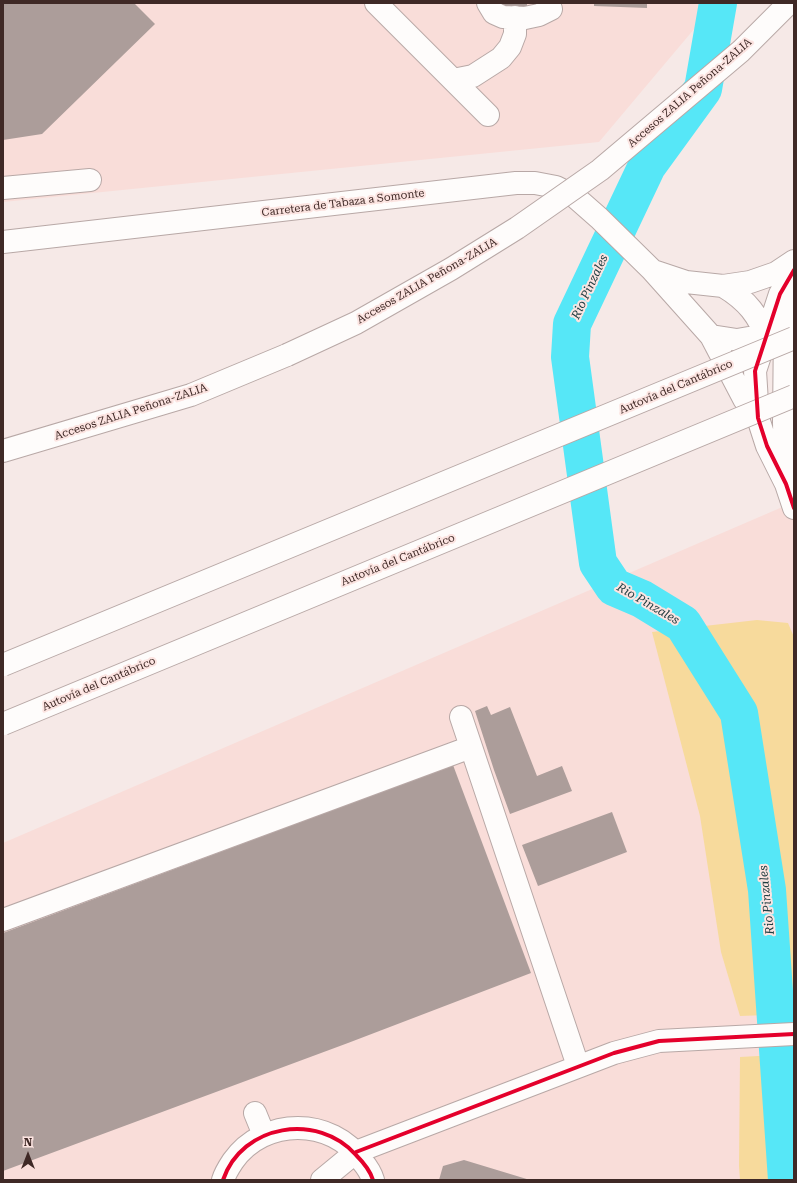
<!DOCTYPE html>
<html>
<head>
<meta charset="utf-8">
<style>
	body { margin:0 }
	#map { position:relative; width:797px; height:1183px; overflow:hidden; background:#f6e9e7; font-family:"Roboto Serif",serif }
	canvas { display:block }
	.frame { position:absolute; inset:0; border:4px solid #3f2926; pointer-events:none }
	.north { position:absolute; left:8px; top:1135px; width:40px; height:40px; -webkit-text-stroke:3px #fce4e1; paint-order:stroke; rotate:0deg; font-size:11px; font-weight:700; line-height:16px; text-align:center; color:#3f2926 }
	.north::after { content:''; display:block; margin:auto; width:14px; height:18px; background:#3f2926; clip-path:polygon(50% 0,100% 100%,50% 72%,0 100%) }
</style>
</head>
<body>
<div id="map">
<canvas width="797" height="1183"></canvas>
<div class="frame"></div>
<div class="north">N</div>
</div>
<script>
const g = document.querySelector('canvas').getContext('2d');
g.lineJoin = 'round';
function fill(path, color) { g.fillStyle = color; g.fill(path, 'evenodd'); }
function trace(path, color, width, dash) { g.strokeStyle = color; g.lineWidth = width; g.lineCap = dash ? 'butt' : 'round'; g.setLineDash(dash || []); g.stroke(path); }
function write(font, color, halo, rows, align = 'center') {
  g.font = font + ' "Roboto Serif",serif'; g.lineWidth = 4; g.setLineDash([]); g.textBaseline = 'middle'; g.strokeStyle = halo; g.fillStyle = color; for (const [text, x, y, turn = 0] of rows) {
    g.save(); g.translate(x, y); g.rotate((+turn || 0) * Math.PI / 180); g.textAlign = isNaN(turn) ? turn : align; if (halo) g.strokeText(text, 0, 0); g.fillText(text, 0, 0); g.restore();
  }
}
fill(new Path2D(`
	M3,3H716L599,142L3,202Z
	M794,502V1180H3V843Z`), '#f9ddd9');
fill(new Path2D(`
	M757,620L788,623L794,637V1014L740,1016L721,952L700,816L652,632Z
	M794,1054V1180H740L739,1166L740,1057Z`), '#f7da9c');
trace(new Path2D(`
	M718,3L703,89L647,166L572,324L570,357L598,563L614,587L642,599L683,624L739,713L767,890L787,1180`), '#56e7f7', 38);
fill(new Path2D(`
	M3,3H134L155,24L42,134L3,140Z
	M500,3H527V8L500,6Z
	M594,3H647V8L594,6Z
	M487,706L491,715L510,707L537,776L562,766L572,791L510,814L494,770L475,711Z
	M453,765L531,973L348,1043L3,1171V933Z
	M612,812L627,852L538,886L522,845Z
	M464,1160L530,1180H439L443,1166Z`), '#ac9d9a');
const minor = new Path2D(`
	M376,3L488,115
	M488,3L494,13L503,17L525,18L539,15L551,9
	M453,80L473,76L501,58L510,47L515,34V17
	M3,188L90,180
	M3,242L516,183H535L556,187L574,196L599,218L652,270L711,336L737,340L766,335L785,318L794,302
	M794,270L780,294L755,371L758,418L767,446L786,484L794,508
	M653,271L686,282L723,286L750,282L776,273L794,261
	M723,286C748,301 758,315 769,342
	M785,323L784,422L785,477
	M711,336L744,399L757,417
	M3,451L191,395L287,355
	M461,717L578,1066
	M3,920L471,747
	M255,1113L264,1135
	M223,1180C225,1173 229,1167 233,1161C264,1117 332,1117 362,1161C367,1167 371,1173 373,1180
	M322,1180L356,1152L614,1053L659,1041L794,1034`);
trace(minor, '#b8a8a6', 24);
trace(minor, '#fefcfb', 22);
const minorBridge = new Path2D(`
	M287,355L356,323L451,269L517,228L600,170L741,51L789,3`);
const highwayBridge = new Path2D(`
	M3,665L794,338
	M3,724L794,396`);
trace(minorBridge, '#b8a8a6', 24, []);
trace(highwayBridge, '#b8a8a6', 24, []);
trace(minorBridge, '#fefcfb', 22);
trace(highwayBridge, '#fefcfb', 22);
trace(new Path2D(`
	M794,270L780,294L755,371L758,418L767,446L786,484L794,508
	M356,1152L614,1053L659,1041L794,1034
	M223,1180C242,1124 318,1112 356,1155C363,1162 370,1170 373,1180`), '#e4002b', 4);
write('11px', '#3f2926', '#fce4e1', [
	["Accesos ZALIA Peñona-ZALIA",690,93,-41],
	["Carretera de Tabaza a Somonte",343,203,-7],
	["Accesos ZALIA Peñona-ZALIA",427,281,-30],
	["Autovía del Cantábrico",676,387,-23],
	["Accesos ZALIA Peñona-ZALIA",131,412,-18],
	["Autovía del Cantábrico",398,560,-22],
	["Autovía del Cantábrico",99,684,-23]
]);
write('italic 12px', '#213d41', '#fce4e1', [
	["Rio Pinzales",590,287,-65],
	["Rio Pinzales",648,604,30],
	["Rio Pinzales",767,900,-96]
]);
</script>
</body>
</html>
